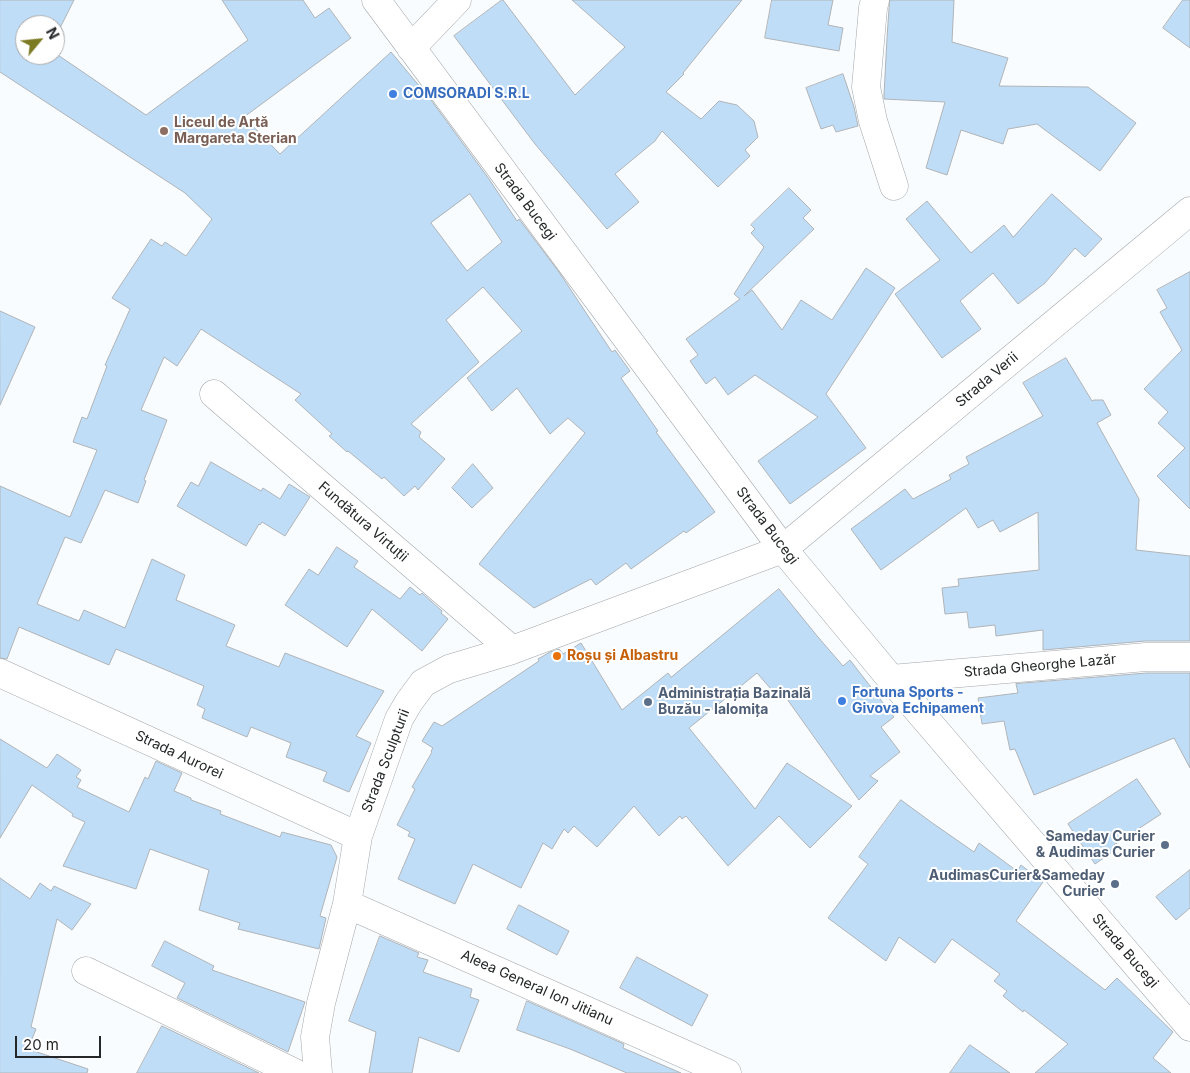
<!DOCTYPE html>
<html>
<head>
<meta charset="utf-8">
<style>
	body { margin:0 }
	#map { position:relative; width:1190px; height:1073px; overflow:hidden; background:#f8fcff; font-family:Inter,sans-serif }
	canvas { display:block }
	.north { position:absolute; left:15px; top:15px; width:50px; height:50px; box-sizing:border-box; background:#fff; border:1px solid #a7a8a9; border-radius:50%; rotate:62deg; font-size:14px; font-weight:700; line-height:20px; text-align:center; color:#242627 }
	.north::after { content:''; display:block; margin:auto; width:18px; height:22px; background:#7c7b23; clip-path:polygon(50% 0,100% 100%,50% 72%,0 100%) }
	.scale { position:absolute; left:15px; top:1036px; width:86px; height:22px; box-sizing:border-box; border:2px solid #242627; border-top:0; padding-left:6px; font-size:15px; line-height:18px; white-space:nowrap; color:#242627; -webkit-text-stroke:4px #fff; paint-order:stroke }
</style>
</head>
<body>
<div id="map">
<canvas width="1190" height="1073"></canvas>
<div class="north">N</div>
<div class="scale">20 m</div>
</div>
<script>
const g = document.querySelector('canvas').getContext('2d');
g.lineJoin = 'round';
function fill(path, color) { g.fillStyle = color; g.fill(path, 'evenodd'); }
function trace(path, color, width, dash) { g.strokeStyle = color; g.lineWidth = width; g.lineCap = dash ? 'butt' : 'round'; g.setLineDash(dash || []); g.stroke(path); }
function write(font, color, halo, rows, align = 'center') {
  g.font = font + ' Inter,sans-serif'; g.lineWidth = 4; g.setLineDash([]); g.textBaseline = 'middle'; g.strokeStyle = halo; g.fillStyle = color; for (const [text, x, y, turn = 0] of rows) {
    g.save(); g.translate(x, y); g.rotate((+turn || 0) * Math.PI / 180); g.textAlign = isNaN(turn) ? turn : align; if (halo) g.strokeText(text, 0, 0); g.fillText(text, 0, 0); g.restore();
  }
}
const building = new Path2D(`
	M0,0H74L55,38V25H25V55H55V53L146,115L248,40L222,0H303L315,18L329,8L351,38L244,117L280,154L391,52L431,100L489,179L517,221L519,219L559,272L612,352L615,350L630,371L621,378L658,431L656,432L715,512L686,533L684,531L631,569L626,563L596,585L591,579L534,608L479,564L585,433L568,418L550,434L517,388L492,411L467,378L522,331L483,287L446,320L479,362L411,424L421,432L419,437L445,459L418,490L415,486L404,496L384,477L382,479L348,451L347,452L329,436L332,434L295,400L301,394L201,329L177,366L164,357L141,410L167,420L144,480L146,481L138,503L105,490L81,543L65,537L37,604L79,621L84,610L125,628L152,559L185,575L176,600L235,625L226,646L279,667L285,653L384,691L356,736L371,743L349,792L323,781L327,772L286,757L291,743L251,727L247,737L202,718L205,709L197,705L204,686L116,649L109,665L19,627L7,659L0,658V486L70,517L97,450L73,442L82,417L87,419L107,366L105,365L130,309L112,298L151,239L162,246L165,242L186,256L212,219L185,193L0,72ZM470,194L502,242L467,271L431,223Z
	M502,0H503L575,95L625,47L572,0H742L683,73L684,74L666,92L701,119L719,101L737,105L754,121L758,137L745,150L750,156L718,187L662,131L655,141L615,174L639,202L607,229L535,144L454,36Z
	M772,0H833L828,25L843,28L839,51L765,38Z
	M890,0H954L952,42L1008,58L999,86L1088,87L1136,123L1100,171L1037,124L1008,129L1003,144L961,130L947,175L926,168L945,102L884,99V95L887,38Z
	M1183,0H1190V48L1163,28Z
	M843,74L854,107L858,126L836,132L833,125L821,129L806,88Z
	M789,188L811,210L803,218L814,229L744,296L752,290L782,330L801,300L832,320L866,268L895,288L826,394L866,448L790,504L758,461L818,417L755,375L728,395L715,377L706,384L690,361L698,355L686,339L740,299L734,294L764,247L751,233L755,229L751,225Z
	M1052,194L1102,239L1085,257L1075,248L1045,283L1018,304L993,273L960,301L981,329L942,358L895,294L940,260L906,219L927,201L971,253L1004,225L1013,237Z
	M1190,272V509L1157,476L1185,448L1158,423L1168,412L1144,389L1182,350L1160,312L1167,308L1157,290Z
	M0,311L35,327L0,405Z
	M1066,358L1092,401L1094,400H1103L1111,415L1097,423L1139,499L1136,550L1190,556V641H1145L1043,650V630L996,636L995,625L969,628L967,612L945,614L942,588L959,586L958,579L1039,570L1038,512L1000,532L993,520L978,528L966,508L881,570L851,529L905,489L913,499L951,479L949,475L969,464L966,457L1043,416L1023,383Z
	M211,462L261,491L263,488L280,499L289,484L310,497L285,536L262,522L260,525L259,524L246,546L177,506L191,482L198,486Z
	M473,464L493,488L472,508L452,488Z
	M337,547L358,561L354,567L400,599L410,587L420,595L422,593L442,611L441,613L448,619L422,651L372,609L347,647L285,605L309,569L318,575Z
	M779,589L818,637L843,666L850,660L894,717L881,727L900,752L870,776L878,781L859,800L782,692L777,696L757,673L689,728L755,809L787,763L852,806L810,848L779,816L728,866L686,816L682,819L680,816L659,836L634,806L597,847L574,826L568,833L564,829L552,849L543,843L521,888L473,864L455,904L398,879L415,839L408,836L410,832L397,825L415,789L412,787L432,752L431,751L433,748L422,741L434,722L442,726L539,661L538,659L550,652L559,649L563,654L581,643L622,710L668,673L671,677Z
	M1147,673H1190V768L1174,738L1034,795L1015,749L1010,750L1004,721L982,724L978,698L1018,693L1016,684Z
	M0,739L47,768L57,754L81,770L76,777L81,780L77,787L129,812L145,777L148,779L156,761L182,773L174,791L191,798V800L221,811L220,814L280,837L282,832L331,845L337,857L320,916L326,918L319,949L238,929L240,923L199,910L209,870L150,849L136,889L63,866L85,822L72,816L73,814L32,785L0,838Z
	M1137,779L1161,814L1114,845L1117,849L1095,864L1068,824Z
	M901,800L931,822L974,852L979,843L1017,871L1021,865L1043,882L1016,921L1105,990L1117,978L1173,1032L1153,1058L1171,1073H1035L1068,1044L1024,1010L1023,1012L1003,996L1007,991L994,981L1000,974L952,939L935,963L899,937L886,961L828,918L868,864L859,857Z
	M1190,870V908L1176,920L1156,897Z
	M0,878L30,899L40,883L51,891L54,886L91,904L72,930L57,919L31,1027L36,1029L28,1049L88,1069L87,1073H0Z
	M519,905L569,931L557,955L507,929Z
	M380,936L419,953L417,957L428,960L423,972L472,989L470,997L479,1000L459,1052L419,1037L412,1073H369L376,1032L349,1021Z
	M165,941L214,966L212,970L305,1002L288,1052L177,998L185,983L152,966Z
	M637,957L708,995L692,1026L620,988Z
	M527,1001L624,1044L623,1048L681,1073H627L570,1049L517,1030Z
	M162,1026L259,1073H137Z
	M970,1045L1010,1073H950Z`);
fill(building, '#bfddf7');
trace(building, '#b0b4b7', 1);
const minor = new Path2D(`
	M376,0L783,549L891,679L1190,1027
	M875,0L873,8L866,87L873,121L894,186
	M411,48L457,0
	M214,394L512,650
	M0,673L358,836
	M891,679L1146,657H1190
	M347,904L727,1073
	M86,971L295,1073
	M318,1073L315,1037L321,1003L347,904L358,836L399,719L409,702L423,683L449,669L512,650L783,549L1190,211`);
trace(minor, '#a3a7aa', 29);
trace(minor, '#fff', 28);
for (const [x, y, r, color] of [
	[393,94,5,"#3f7fe0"],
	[164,131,5,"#8d6e63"],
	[557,656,5,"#e8710a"],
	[842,701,5,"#3f7fe0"],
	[648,702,5,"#5c6f8a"],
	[1165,845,5,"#5c6f8a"],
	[1115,884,5,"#5c6f8a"]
]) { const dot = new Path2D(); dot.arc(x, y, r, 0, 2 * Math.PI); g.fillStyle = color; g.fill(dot); trace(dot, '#fff', 2); }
write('bold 14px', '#366cbe', '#fff', [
	["COMSORADI S.R.L",403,94],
	["Fortuna Sports -",852,693],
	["Givova Echipament",852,709]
], 'left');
write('bold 14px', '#785e54', '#fff', [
	["Liceul de Artă",174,123],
	["Margareta Sterian",174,139]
], 'left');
write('14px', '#242627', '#fff', [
	["Strada Bucegi",525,202,53],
	["Strada Verii",987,380,-40],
	["Fundătura Virtuții",363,522,41],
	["Strada Bucegi",767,526,53],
	["Strada Gheorghe Lazăr",1040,666,-5],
	["Strada Aurorei",179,755,25],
	["Strada Sculpturii",386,761,-69],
	["Strada Bucegi",1125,951,49],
	["Aleea General Ion Jitianu",537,988,24]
]);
write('bold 14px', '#c56008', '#fff', [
	["Roșu și Albastru",567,656]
], 'left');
write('bold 14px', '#4e5e75', '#fff', [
	["Administrația Bazinală",658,694,"left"],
	["Buzău - Ialomița",658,710,"left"],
	["Sameday Curier",1155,837],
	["& Audimas Curier",1155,853],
	["AudimasCurier&Sameday",1105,876],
	["Curier",1105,892]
], 'right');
</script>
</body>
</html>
